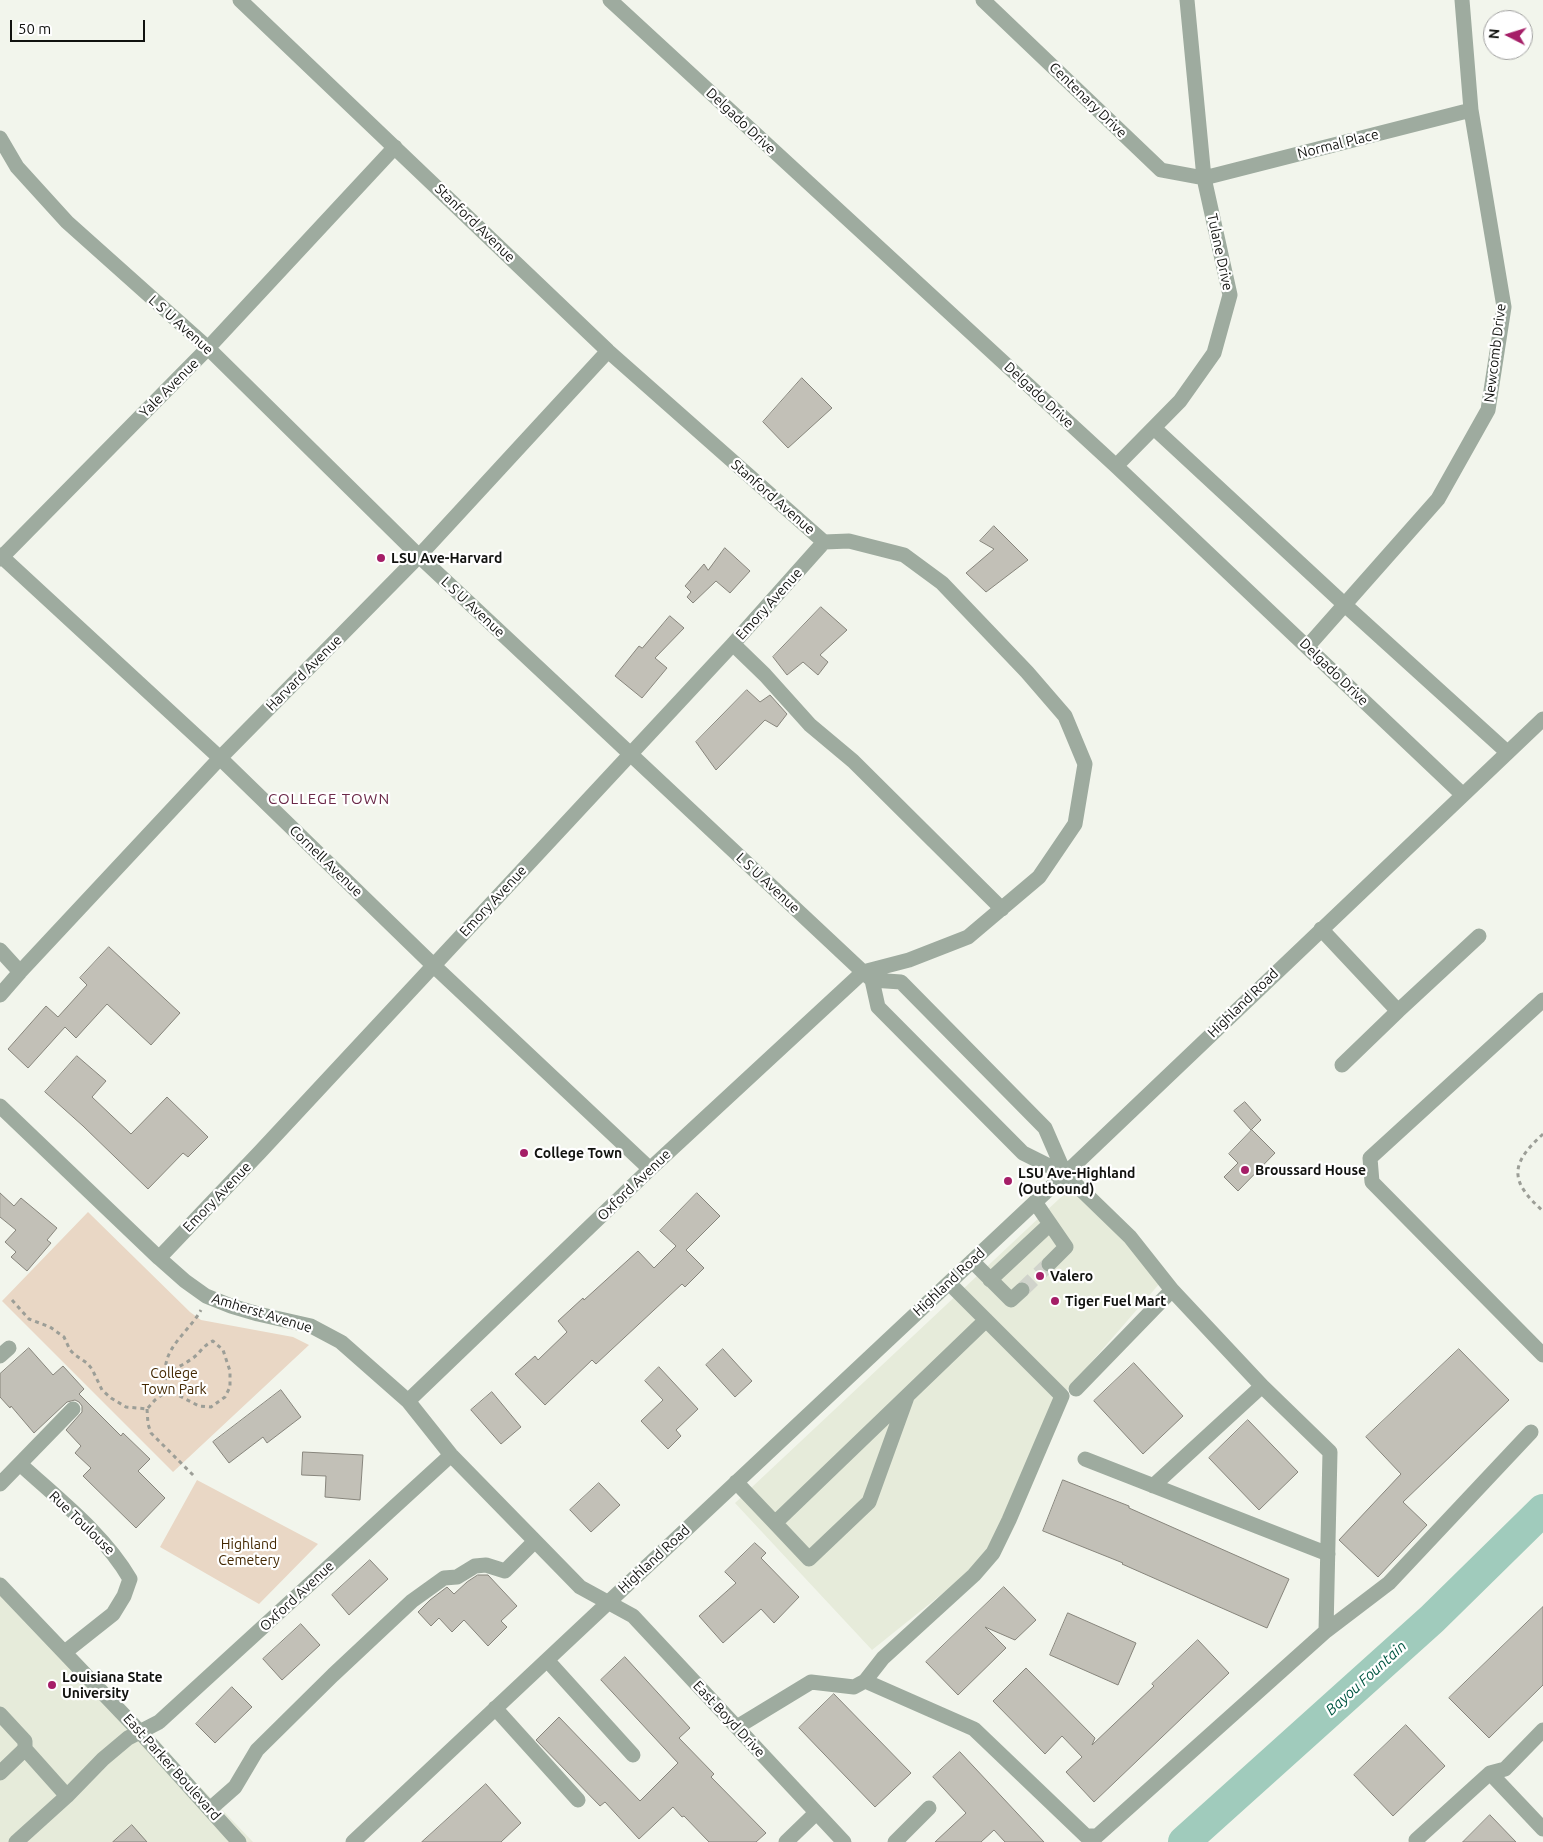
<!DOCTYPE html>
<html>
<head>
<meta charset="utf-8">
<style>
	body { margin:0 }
	#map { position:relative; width:1543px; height:1842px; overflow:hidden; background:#f2f5ec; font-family:Ubuntu,sans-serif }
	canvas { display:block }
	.north { position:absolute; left:1483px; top:10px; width:50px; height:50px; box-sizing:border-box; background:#fff; border:1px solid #a0a09f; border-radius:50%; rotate:275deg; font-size:14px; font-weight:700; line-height:20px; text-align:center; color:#11120f }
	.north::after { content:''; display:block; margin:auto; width:18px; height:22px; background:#a51e67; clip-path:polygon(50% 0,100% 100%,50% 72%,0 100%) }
	.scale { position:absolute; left:10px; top:20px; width:135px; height:22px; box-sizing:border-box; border:2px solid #11120f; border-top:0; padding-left:6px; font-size:15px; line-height:18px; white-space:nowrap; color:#11120f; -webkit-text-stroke:4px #fff; paint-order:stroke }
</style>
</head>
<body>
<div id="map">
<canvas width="1543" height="1842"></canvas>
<div class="north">N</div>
<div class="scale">50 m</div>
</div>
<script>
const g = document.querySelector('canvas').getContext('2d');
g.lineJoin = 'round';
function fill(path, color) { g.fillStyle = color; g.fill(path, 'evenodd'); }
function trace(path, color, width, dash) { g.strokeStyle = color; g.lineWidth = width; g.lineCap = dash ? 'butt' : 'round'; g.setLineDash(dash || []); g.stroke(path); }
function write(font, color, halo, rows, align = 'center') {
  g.font = font + ' Ubuntu,sans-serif'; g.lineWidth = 4.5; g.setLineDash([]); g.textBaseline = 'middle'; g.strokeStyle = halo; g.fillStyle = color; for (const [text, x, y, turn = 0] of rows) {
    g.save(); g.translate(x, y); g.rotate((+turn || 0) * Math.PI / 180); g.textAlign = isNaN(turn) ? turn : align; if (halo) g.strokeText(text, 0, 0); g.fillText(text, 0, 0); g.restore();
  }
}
fill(new Path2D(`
	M1075,1184L1160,1283L1062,1396L993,1553L872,1650L735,1503Z
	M0,1576L207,1794L253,1842H0Z`), '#e6ebda');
fill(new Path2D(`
	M88,1212L190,1312L201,1320L293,1337L309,1345L173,1472L2,1301Z
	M197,1480L318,1544L259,1604L160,1547Z`), '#e9d7c5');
trace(new Path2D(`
	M1184,1842L1432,1619L1543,1510`), '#a0cbbc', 32);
const building = new Path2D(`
	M802,378L832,408L788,448L763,422Z
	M994,526L1028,560L986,592L966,573L994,549L980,541Z
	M725,548L750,571L730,593L716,581L693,603L687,597L691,592L685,586L704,564L708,570Z
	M821,607L847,630L820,655L828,662L818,675L803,662L787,675L773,657Z
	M670,616L684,628L655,658L667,668L642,698L615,676L639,646L642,648Z
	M747,690L760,702L770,695L787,714L777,727L765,720L716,770L696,742Z
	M109,947L180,1013L151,1045L107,1004L76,1038L65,1027L28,1068L8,1049L46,1006L58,1017L87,985L80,978Z
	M77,1056L106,1081L92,1097L131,1134L167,1097L208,1137L188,1157L183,1153L148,1189L83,1126L45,1092Z
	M1245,1102L1261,1120L1251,1130L1234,1111Z
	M1252,1130L1275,1153L1238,1191L1224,1177L1238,1163L1229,1154Z
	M0,1193L14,1206L21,1198L57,1228L47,1240L51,1243L27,1271L11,1257L16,1252L5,1242L16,1230L0,1217Z
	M697,1193L720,1216L686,1250L704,1268L685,1287L682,1284L596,1364L592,1360L545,1405L515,1374L535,1356L538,1360L567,1332L558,1321L583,1298L584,1300L638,1251L654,1268L676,1246L660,1231Z
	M29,1348L53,1375L63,1366L84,1389L79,1394L121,1436L123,1433L150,1459L138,1471L165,1498L136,1528L83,1476L91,1468L75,1453L81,1446L66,1430L82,1412V1406L79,1402L75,1400L67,1402L34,1433L11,1406L10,1408L0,1397V1374Z
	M723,1349L752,1381L735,1397L706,1365Z
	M1459,1349L1509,1400L1403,1502L1427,1525L1378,1577L1339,1540L1401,1474L1366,1437Z
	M1134,1363L1183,1416L1143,1454L1094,1401Z
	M659,1367L698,1409L676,1430L681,1436L668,1449L641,1421L663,1400L645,1381Z
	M281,1390L301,1417L267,1443L263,1437L229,1463L213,1442Z
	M492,1392L521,1427L501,1444L471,1410Z
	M1248,1420L1298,1472L1259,1510L1209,1458Z
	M303,1452L363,1455L360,1500L325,1497L326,1476L302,1475Z
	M1063,1480L1129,1506V1508L1289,1579L1267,1628L1122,1564L1123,1563L1043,1531Z
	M599,1483L620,1505L591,1532L570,1510Z
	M755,1543L766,1553L761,1558L799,1597L774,1623L761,1609L723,1643L699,1616L736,1583L725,1572Z
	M370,1560L388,1579L349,1615L332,1595Z
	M478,1575H488L517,1606L501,1621L507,1627L488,1646L464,1620L452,1632L439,1618L431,1626L418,1612L430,1600L447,1587L454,1594L467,1582Z
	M1004,1587L1036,1620L1015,1640L985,1627L1006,1648L958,1695L926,1662Z
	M1543,1607V1685L1489,1738L1449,1698Z
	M1068,1613L1136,1643L1118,1685L1050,1655Z
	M301,1624L320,1645L282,1680L263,1659Z
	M1198,1640L1229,1673L1094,1802L1066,1772L1082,1757L1062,1736L1045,1754L993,1701L1026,1668L1095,1738L1092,1745L1154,1686L1152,1684Z
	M625,1657L690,1728L679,1738L714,1774L711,1777L766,1833L756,1842H709L684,1816L682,1817L673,1807L639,1839L605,1802L600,1806L536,1740L559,1717L640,1801L678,1763L601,1680Z
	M232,1687L252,1707L215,1743L196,1724Z
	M834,1694L911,1773L875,1807L799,1728Z
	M1406,1725L1445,1766L1393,1816L1354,1775Z
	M960,1752L1044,1842H1005L994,1830L981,1842H935L966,1813L933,1777Z
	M486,1784L521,1823L501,1842H422Z
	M1490,1815L1516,1842H1463Z
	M132,1825L147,1842H113Z`);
fill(building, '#c2c0b7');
trace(building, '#87857c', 1);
trace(new Path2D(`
	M1022,1290L1049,1264`), '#d0d3cb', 15, [15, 8]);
trace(new Path2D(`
	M1543,1134C1510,1164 1509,1181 1543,1211
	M12,1300L29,1319L50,1327L64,1337L70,1350L75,1355L87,1363L92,1369L102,1390L111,1398L126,1407L147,1409L155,1400L168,1390L199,1406L211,1407L225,1397L230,1387V1371L223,1350L213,1341C203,1345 199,1355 190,1360C182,1366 173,1368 166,1376C161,1349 189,1332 201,1310
	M166,1376L165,1382L168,1390
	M147,1409L148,1424L151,1433L195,1477`), '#9c9e97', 3, [4, 4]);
trace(new Path2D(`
	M240,0L608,351L824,542L849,541L904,555L942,583L1027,672L1065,716L1085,764L1075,824L1039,877L968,937L909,960L863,972L650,1169L408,1401
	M610,0L1116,466L1463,795
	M983,0L1161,170L1204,178L1471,110
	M0,138L17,167L67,222L208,348L419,556L863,972L872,980L878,1007L1023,1153L1065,1174L1130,1237L1172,1290
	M1154,428L1345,605L1507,752
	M1116,466L1180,401L1214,353L1230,295L1204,178L1187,0
	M0,555L220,758L433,965L650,1169
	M0,559L208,348L395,147
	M733,644L765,675L810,725L853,761L1002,909
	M1308,646L1438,499L1488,410L1504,307L1471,110L1462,0
	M1321,929L1398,1011L1342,1065
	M0,950L20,972
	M872,980L901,982L1045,1128L1065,1174
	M0,995L20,972L220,758L419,556L608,351
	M1543,1000L1370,1158L1372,1182L1543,1355
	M1398,1011L1479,936
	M0,1106L159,1258L185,1281L206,1296L231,1306L258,1314L311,1326L341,1342L408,1401L451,1455L580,1587L633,1616L844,1842
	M1035,1202L1066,1247L1049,1264
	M159,1258L260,1152L733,644L824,542
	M972,1261L1011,1300L1022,1290
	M990,1280L1050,1224
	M0,1356L9,1348
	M1076,1389L1172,1290L1262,1386L1330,1452L1326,1631
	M1085,1459L1328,1554
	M20,1464C58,1499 104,1534 130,1579L124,1596L113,1614L65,1652
	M736,1482L775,1523L986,1320
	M0,1484L73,1409
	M1153,1486L1262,1386
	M775,1523L809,1559L869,1502L907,1397
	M0,1585L140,1732L239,1842
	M547,1660L633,1755
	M865,1681L974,1729L1086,1836H1097L1326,1631L1389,1583L1531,1432
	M495,1708L578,1800
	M0,1714L25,1741V1749L0,1773
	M737,1727L811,1682L854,1687L865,1681L883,1658L974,1575L993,1553L1009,1520L1062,1396L949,1283
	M25,1749L67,1796
	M1490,1773L1543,1829
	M210,1809L235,1787L257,1750L333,1675L412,1601L444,1578L457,1577L475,1566L486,1565L505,1571L535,1541
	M1416,1840L1490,1773L1505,1769L1543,1730
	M16,1842L67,1796L103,1759L128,1738L159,1722L451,1455
	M353,1842L1065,1174L1543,719
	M786,1842L816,1813
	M895,1842L929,1808`), '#9eab9f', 15);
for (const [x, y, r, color] of [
	[381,558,5,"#a51e67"],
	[524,1153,5,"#a51e67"],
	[1245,1170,5,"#a51e67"],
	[1008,1181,5,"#a51e67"],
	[1040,1276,5,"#a51e67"],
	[1055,1301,5,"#a51e67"],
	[52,1685,5,"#a51e67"]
]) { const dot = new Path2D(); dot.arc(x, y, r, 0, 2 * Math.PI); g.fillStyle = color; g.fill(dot); trace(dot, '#fff', 2); }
write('14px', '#11120f', '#fff', [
	["Centenary Drive",1088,100,44],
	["Delgado Drive",741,121,43],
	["Normal Place",1338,144,-14],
	["Stanford Avenue",475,223,44],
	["Tulane Drive",1220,252,78],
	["L S U Avenue",181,325,42],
	["Newcomb Drive",1495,353,-83],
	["Yale Avenue",169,388,-45],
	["Delgado Drive",1039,395,43],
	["Stanford Avenue",773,497,41],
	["Emory Avenue",769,604,-48],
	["L S U Avenue",473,607,43],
	["Delgado Drive",1334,672,44],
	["Harvard Avenue",304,673,-45],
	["Cornell Avenue",326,861,44],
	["L S U Avenue",768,883,43],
	["Emory Avenue",493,901,-47],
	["Highland Road",1243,1003,-44],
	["Oxford Avenue",634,1185,-44],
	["Emory Avenue",217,1197,-46],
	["Highland Road",949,1282,-43],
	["Amherst Avenue",262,1313,17],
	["Rue Toulouse",82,1523,44],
	["Highland Road",654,1559,-43],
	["Oxford Avenue",297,1596,-43],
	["East Boyd Drive",729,1719,47],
	["East Parker Boulevard",172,1767,48]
]);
write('bold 14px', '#11120f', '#fff', [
	["LSU Ave-Harvard",391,558],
	["College Town",534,1153],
	["Broussard House",1255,1170],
	["LSU Ave-Highland",1018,1173],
	["(Outbound)",1018,1189],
	["Valero",1050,1276],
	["Tiger Fuel Mart",1065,1301],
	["Louisiana State",62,1677],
	["University",62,1693]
], 'left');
write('14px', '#432802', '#fff', [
	["College",174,1373],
	["Town Park",174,1389],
	["Highland",249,1544],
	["Cemetery",249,1560]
]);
g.letterSpacing = '1px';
write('15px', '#6b2948', '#fff', [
	["COLLEGE TOWN",329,799]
]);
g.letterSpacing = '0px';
write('italic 15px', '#005743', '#fff', [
	["Bayou Fountain",1366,1678,-42]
]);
</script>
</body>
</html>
